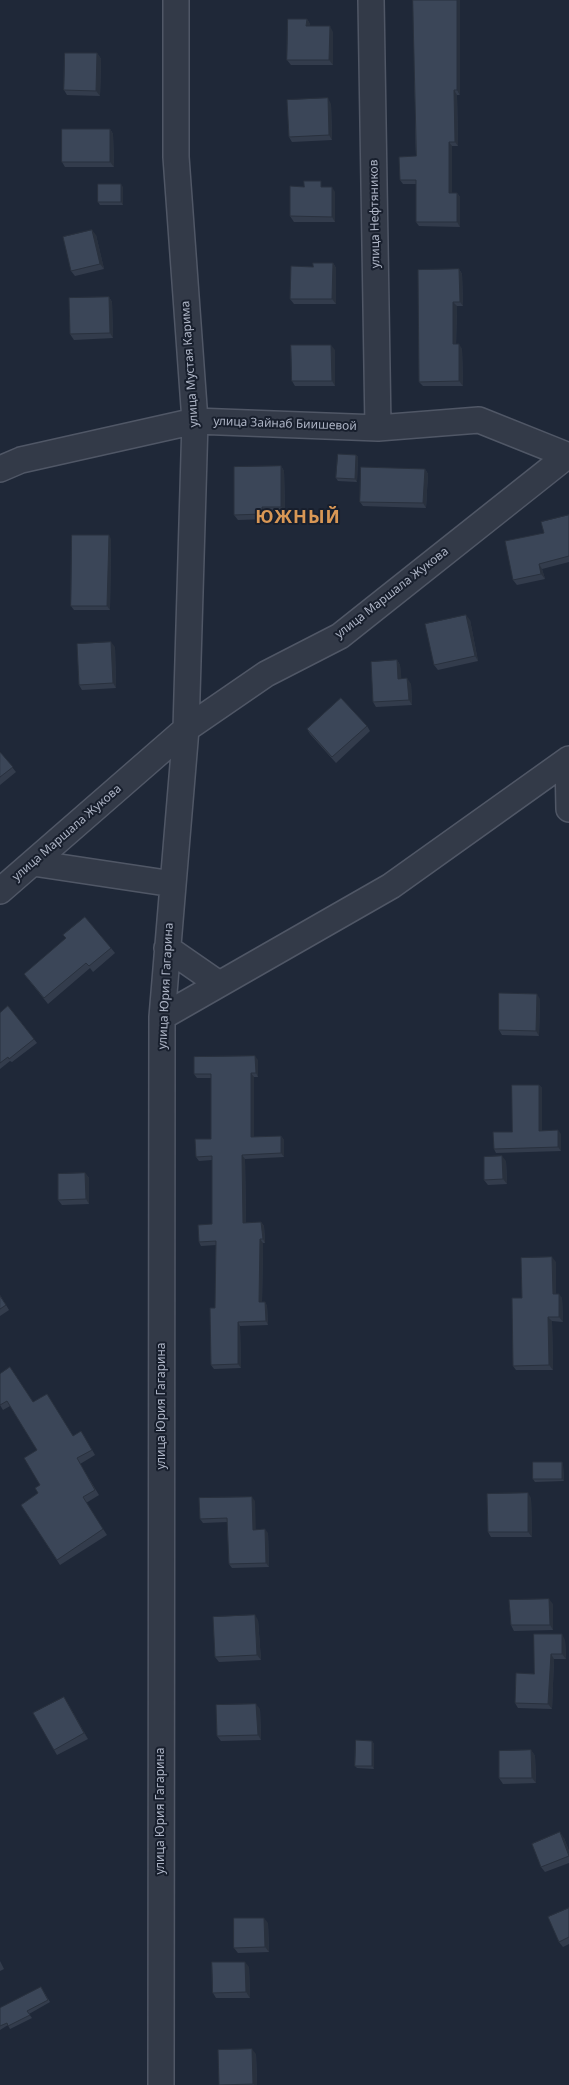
<!DOCTYPE html>
<html>
<head>
<meta charset="utf-8">
<style>
	body { margin:0 }
	canvas { display:block; background:#1f2838 }
</style>
</head>
<body>
<canvas width="569" height="2085"></canvas>
<script>
const g = document.querySelector('canvas').getContext('2d');
g.lineJoin = 'round';
function trace(path, color, width, dash) { g.strokeStyle = color; g.lineWidth = width; g.lineCap = dash ? 'butt' : 'round'; g.setLineDash(dash || []); g.stroke(path); }
function fill(path, color) { g.fillStyle = color; g.fill(path, 'evenodd'); }
function write(font, color, halo, rows, align = 'center') {
  g.font = font + ' "Noto Sans",sans-serif'; g.lineWidth = 4; g.setLineDash([]); g.textBaseline = 'middle'; g.strokeStyle = halo; g.fillStyle = color; for (const [text, x, y, turn = 0] of rows) {
    g.save(); g.translate(x, y); g.rotate((+turn || 0) * Math.PI / 180); g.textAlign = isNaN(turn) ? turn : align; if (halo) g.strokeText(text, 0, 0); g.fillText(text, 0, 0); g.restore();
  }
}
const street = new Path2D(`
	M371,0L378,428
	M0,469L21,460L195,421L378,428L479,420L569,456
	M568,760L569,809
	M33,863L173,884
	M0,891L186,729L266,674L340,636L568,455
	M167,948L219,984
	M162,1017L391,886L569,759
	M161,2085L162,1017L186,729L195,421L176,157V0`);
trace(street, '#505766', 28);
trace(street, '#333a48', 25);
fill(new Path2D(`
	M413,0L460,95H457L458,146H452V193H457L460,197V227L419,226L416,222V184H403L400,180L416,156Z
	M307,19L310,24V26L333,32V65H291L287,60Z
	M97,53L101,59L100,96L67,95L64,90Z
	M331,104L332,140L292,142L289,137Z
	M110,129L113,134L114,167H65L62,162Z
	M123,187V205H100L98,202Z
	M324,187L335,192V222H294L290,216Z
	M96,235L104,269L75,276L71,271Z
	M333,263L336,268V304H294L290,299L313,267Z
	M459,269L462,274L463,306H457L456,344L462,349L463,386H423L419,382Z
	M109,297L112,302L113,338L74,340L70,334Z
	M335,350V386H295L292,381Z
	M356,455L358,457L357,482L338,481L336,478Z
	M281,466L284,471L285,512H266V519L238,520L234,515Z
	M425,469L428,474L426,508L363,506L360,502Z
	M569,515V562L542,569L545,579L517,585L513,580Z
	M111,539L110,610H74L71,606Z
	M470,620L478,661L438,670L434,665Z
	M115,647L116,688L82,690L79,685Z
	M397,660L400,665L401,679L411,684L412,705L376,707L373,702Z
	M367,726L370,731L336,763L310,734L307,729Z
	M0,752L16,772L0,785Z
	M111,948L115,953L93,972L90,968L48,1004L24,974Z
	M540,999L539,1036L502,1035L499,1030Z
	M8,1006L37,1043L12,1062L10,1061L0,1069V1013Z
	M258,1060V1077H254V1137L281,1136L284,1140V1157L245,1159L246,1223L261,1222L264,1226L265,1243H263L262,1302H265L267,1306L268,1325L240,1326L241,1368L214,1369L211,1365L215,1308L216,1245L201,1246L199,1242L212,1224V1160L199,1161L196,1157L211,1139V1078H197L194,1074Z
	M539,1085L542,1088V1131L561,1134V1151L496,1153L494,1149L512,1132Z
	M506,1161L507,1184L488,1185L484,1180Z
	M85,1173L89,1178V1204L62,1205L58,1200Z
	M556,1262V1294L562,1298L563,1322L552,1321L553,1370H516L513,1366L522,1298Z
	M0,1295L9,1310L0,1316Z
	M10,1367L33,1402L47,1394L73,1436H84L95,1455L80,1464L99,1495L86,1503L107,1535L60,1565L21,1505L38,1493L40,1485L37,1450L10,1406L3,1410L0,1405Z
	M562,1462L563,1465L564,1481L535,1482L533,1479Z
	M531,1498L532,1537H491L488,1532Z
	M255,1501V1530L268,1533L269,1567L232,1568L229,1564L227,1522L203,1523L200,1519Z
	M553,1604V1630L514,1631L511,1625Z
	M258,1620L261,1660L219,1662L215,1657Z
	M534,1634L565,1640L566,1659H554L552,1709L518,1708L515,1703L534,1674Z
	M67,1702L88,1739L57,1755L54,1750Z
	M260,1709L261,1740L221,1741L217,1736Z
	M372,1741L374,1744V1769L357,1768L355,1766Z
	M531,1750L535,1756L536,1783L503,1784L499,1778Z
	M564,1838L569,1851V1863L545,1872L541,1867Z
	M569,1908V1944L563,1947L559,1942Z
	M268,1923L269,1952L238,1953L234,1948Z
	M0,1961L4,1969L0,1971Z
	M249,1967L250,1998H216L213,1993Z
	M41,1987L50,2002L29,2014L32,2018L10,2029L8,2025L0,2030V2008Z
	M256,2054L257,2085H219Z`), '#333c4c');
fill(new Path2D(`
	M457,0H460V95L457,90Z
	M307,19L310,24V32L306,26Z
	M330,26L333,32V65L329,60Z
	M97,53L101,59L100,96L96,91Z
	M454,90L457,95L458,146L455,142Z
	M328,98L331,104L332,140L329,135Z
	M110,129L113,134L114,167L110,162Z
	M449,142L452,146V197L449,193Z
	M121,184L123,187V205L121,202Z
	M332,187L335,192V222L332,217Z
	M457,193L460,197V227L457,222Z
	M92,230L96,235L104,269L100,264Z
	M333,263L336,268V304L332,299Z
	M459,269L462,274L463,306L460,302Z
	M109,297L112,302L113,338L110,333Z
	M453,302L457,306L456,349L453,344Z
	M459,344L462,349L463,386L459,381Z
	M331,345L335,350V386L332,381Z
	M356,455L358,457L357,482L355,479Z
	M281,466L284,471L285,512L281,507Z
	M425,469L428,474L426,508L423,503Z
	M262,507L266,512V519L262,514Z
	M109,535L111,539L110,610L107,606Z
	M539,564L542,569L545,579L541,574Z
	M466,615L470,620L478,661L475,656Z
	M111,642L115,647L116,688L113,683Z
	M397,660L400,665L402,684L398,679Z
	M407,678L411,684L412,705L409,700Z
	M537,994L540,999L539,1036L536,1031Z
	M255,1056L258,1060V1077L256,1073Z
	M251,1073L254,1077V1141L251,1137Z
	M539,1085L542,1088V1135L539,1131Z
	M558,1130L561,1134V1151L558,1147Z
	M281,1136L284,1140V1157L281,1153Z
	M242,1155L245,1159L246,1227L243,1223Z
	M502,1156L506,1161L507,1184L503,1179Z
	M85,1173L89,1178V1204L86,1199Z
	M261,1222L264,1226L265,1243L263,1239Z
	M260,1239L263,1243L262,1306L259,1302Z
	M552,1257L556,1262V1298L553,1294Z
	M559,1294L562,1298L563,1322L559,1317Z
	M265,1302L267,1306L268,1325L266,1321Z
	M548,1317L552,1321L553,1370L549,1365Z
	M238,1322L240,1326L241,1368L238,1364Z
	M562,1462L563,1465L564,1481L562,1479Z
	M528,1493L531,1498L532,1537L528,1532Z
	M252,1497L255,1501L256,1534L253,1530Z
	M265,1529L268,1533L269,1567L266,1563Z
	M549,1599L553,1604V1630L550,1625Z
	M255,1615L258,1620L261,1660L257,1655Z
	M562,1634L565,1640L566,1659L562,1654Z
	M551,1654L554,1659L552,1709L548,1704Z
	M64,1697L67,1702L88,1739L84,1733Z
	M256,1704L260,1709L261,1740L258,1735Z
	M372,1741L374,1744V1769L372,1766Z
	M531,1750L535,1756L536,1783L532,1778Z
	M560,1832L564,1838L569,1851V1855Z
	M264,1918L268,1923L269,1952L265,1947Z
	M245,1962L249,1967L250,1998L246,1992Z
	M252,2049L256,2054L257,2085H254L253,2084Z`), '#29313e');
const building = new Path2D(`
	M413,0H457V90H454L455,142H449V193H457V222H416V180H400L399,157L416,156Z
	M288,19H307L306,26H330L329,60H287Z
	M65,53H97L96,91L64,90Z
	M328,98L329,135L289,137L287,100Z
	M62,129H110V162H62Z
	M304,181H321V187H332V217L290,216V186L304,187Z
	M98,184H121V202H98Z
	M92,230L100,264L71,271L63,237Z
	M313,263H333L332,299H290L291,266L313,267Z
	M459,269L460,302H453V344H459V381L419,382L418,270Z
	M109,297L110,333L70,334L69,298Z
	M291,345H331L332,381H292Z
	M338,454L356,455L355,479L336,478Z
	M281,466V507H262V514L234,515V467Z
	M361,467L425,469L423,503L360,502Z
	M569,515V556L539,564L541,574L513,580L505,541L544,533L541,522Z
	M72,535H109L107,606H71Z
	M466,615L475,656L434,665L425,624Z
	M111,642L113,683L79,685L77,644Z
	M397,660L398,679L407,678L409,700L373,702L371,662Z
	M341,698L367,726L332,757L307,729Z
	M0,752L13,767L0,777Z
	M85,917L111,948L89,966L86,963L44,998L24,974L66,938L63,935Z
	M499,993L537,994L536,1031L499,1030Z
	M8,1006L34,1039L9,1059L8,1057L0,1063V1013Z
	M255,1056L256,1073H251V1137L281,1136V1153L242,1155L243,1223L261,1222L263,1239H260L259,1302H265L266,1321L238,1322V1364L211,1365L210,1308H215L216,1241L199,1242L198,1225L212,1224V1156L196,1157L195,1139H211V1074H194V1057Z
	M512,1085H539V1131L558,1130V1147L494,1149L493,1132H512Z
	M502,1156L503,1179L484,1180V1157Z
	M85,1173L86,1199L58,1200V1174Z
	M552,1257L553,1294H559V1317H548L549,1365L513,1366L512,1298H522L521,1258Z
	M0,1296L6,1305L0,1309Z
	M10,1367L33,1402L47,1394L73,1436L81,1431L92,1450L77,1458L95,1490L83,1497L103,1529L57,1560L21,1505L38,1493L35,1488L40,1485L24,1458L37,1450L7,1401L0,1405V1374Z
	M533,1462H562V1479H533Z
	M528,1493V1532H488L487,1494Z
	M252,1497L253,1530L265,1529L266,1563L229,1564L227,1518L200,1519L199,1498Z
	M549,1599L550,1625H511L509,1600Z
	M255,1615L257,1655L215,1657L213,1617Z
	M534,1634H562V1654H551L548,1704L515,1703L516,1673L534,1674Z
	M64,1697L84,1733L54,1750L33,1713Z
	M256,1704L258,1735L217,1736L216,1705Z
	M356,1740L372,1741V1766H355Z
	M531,1750L532,1778H499V1751Z
	M560,1832L569,1856L541,1867L532,1844Z
	M569,1908V1937L559,1942L548,1917Z
	M234,1918H264L265,1947L234,1948Z
	M212,1962H245L246,1992L213,1993Z
	M41,1987L48,2000L27,2011L30,2015L8,2026L7,2023L0,2026V2008Z
	M252,2049L253,2084L219,2085L218,2050Z`);
fill(building, '#3b4658');
trace(building, '#29313e', 1);
write('12px', '#adb4c5', '#181f2d', [
	["улица Нефтяников",375,214,-91],
	["улица Мустая Карима",190,364,-94],
	["улица Зайнаб Биишевой",285,424,2],
	["улица Маршала Жукова",392,593,-38],
	["улица Маршала Жукова",67,833,-41],
	["улица Юрия Гагарина",166,986,-87],
	["улица Юрия Гагарина",162,1406,-90],
	["улица Юрия Гагарина",161,1811,-90]
]);
g.letterSpacing = '1px';
write('bold 18px', '#d89755', '#181f2d', [
	["ЮЖНЫЙ",298,518]
]);
g.letterSpacing = '0px';
</script>
</body>
</html>
